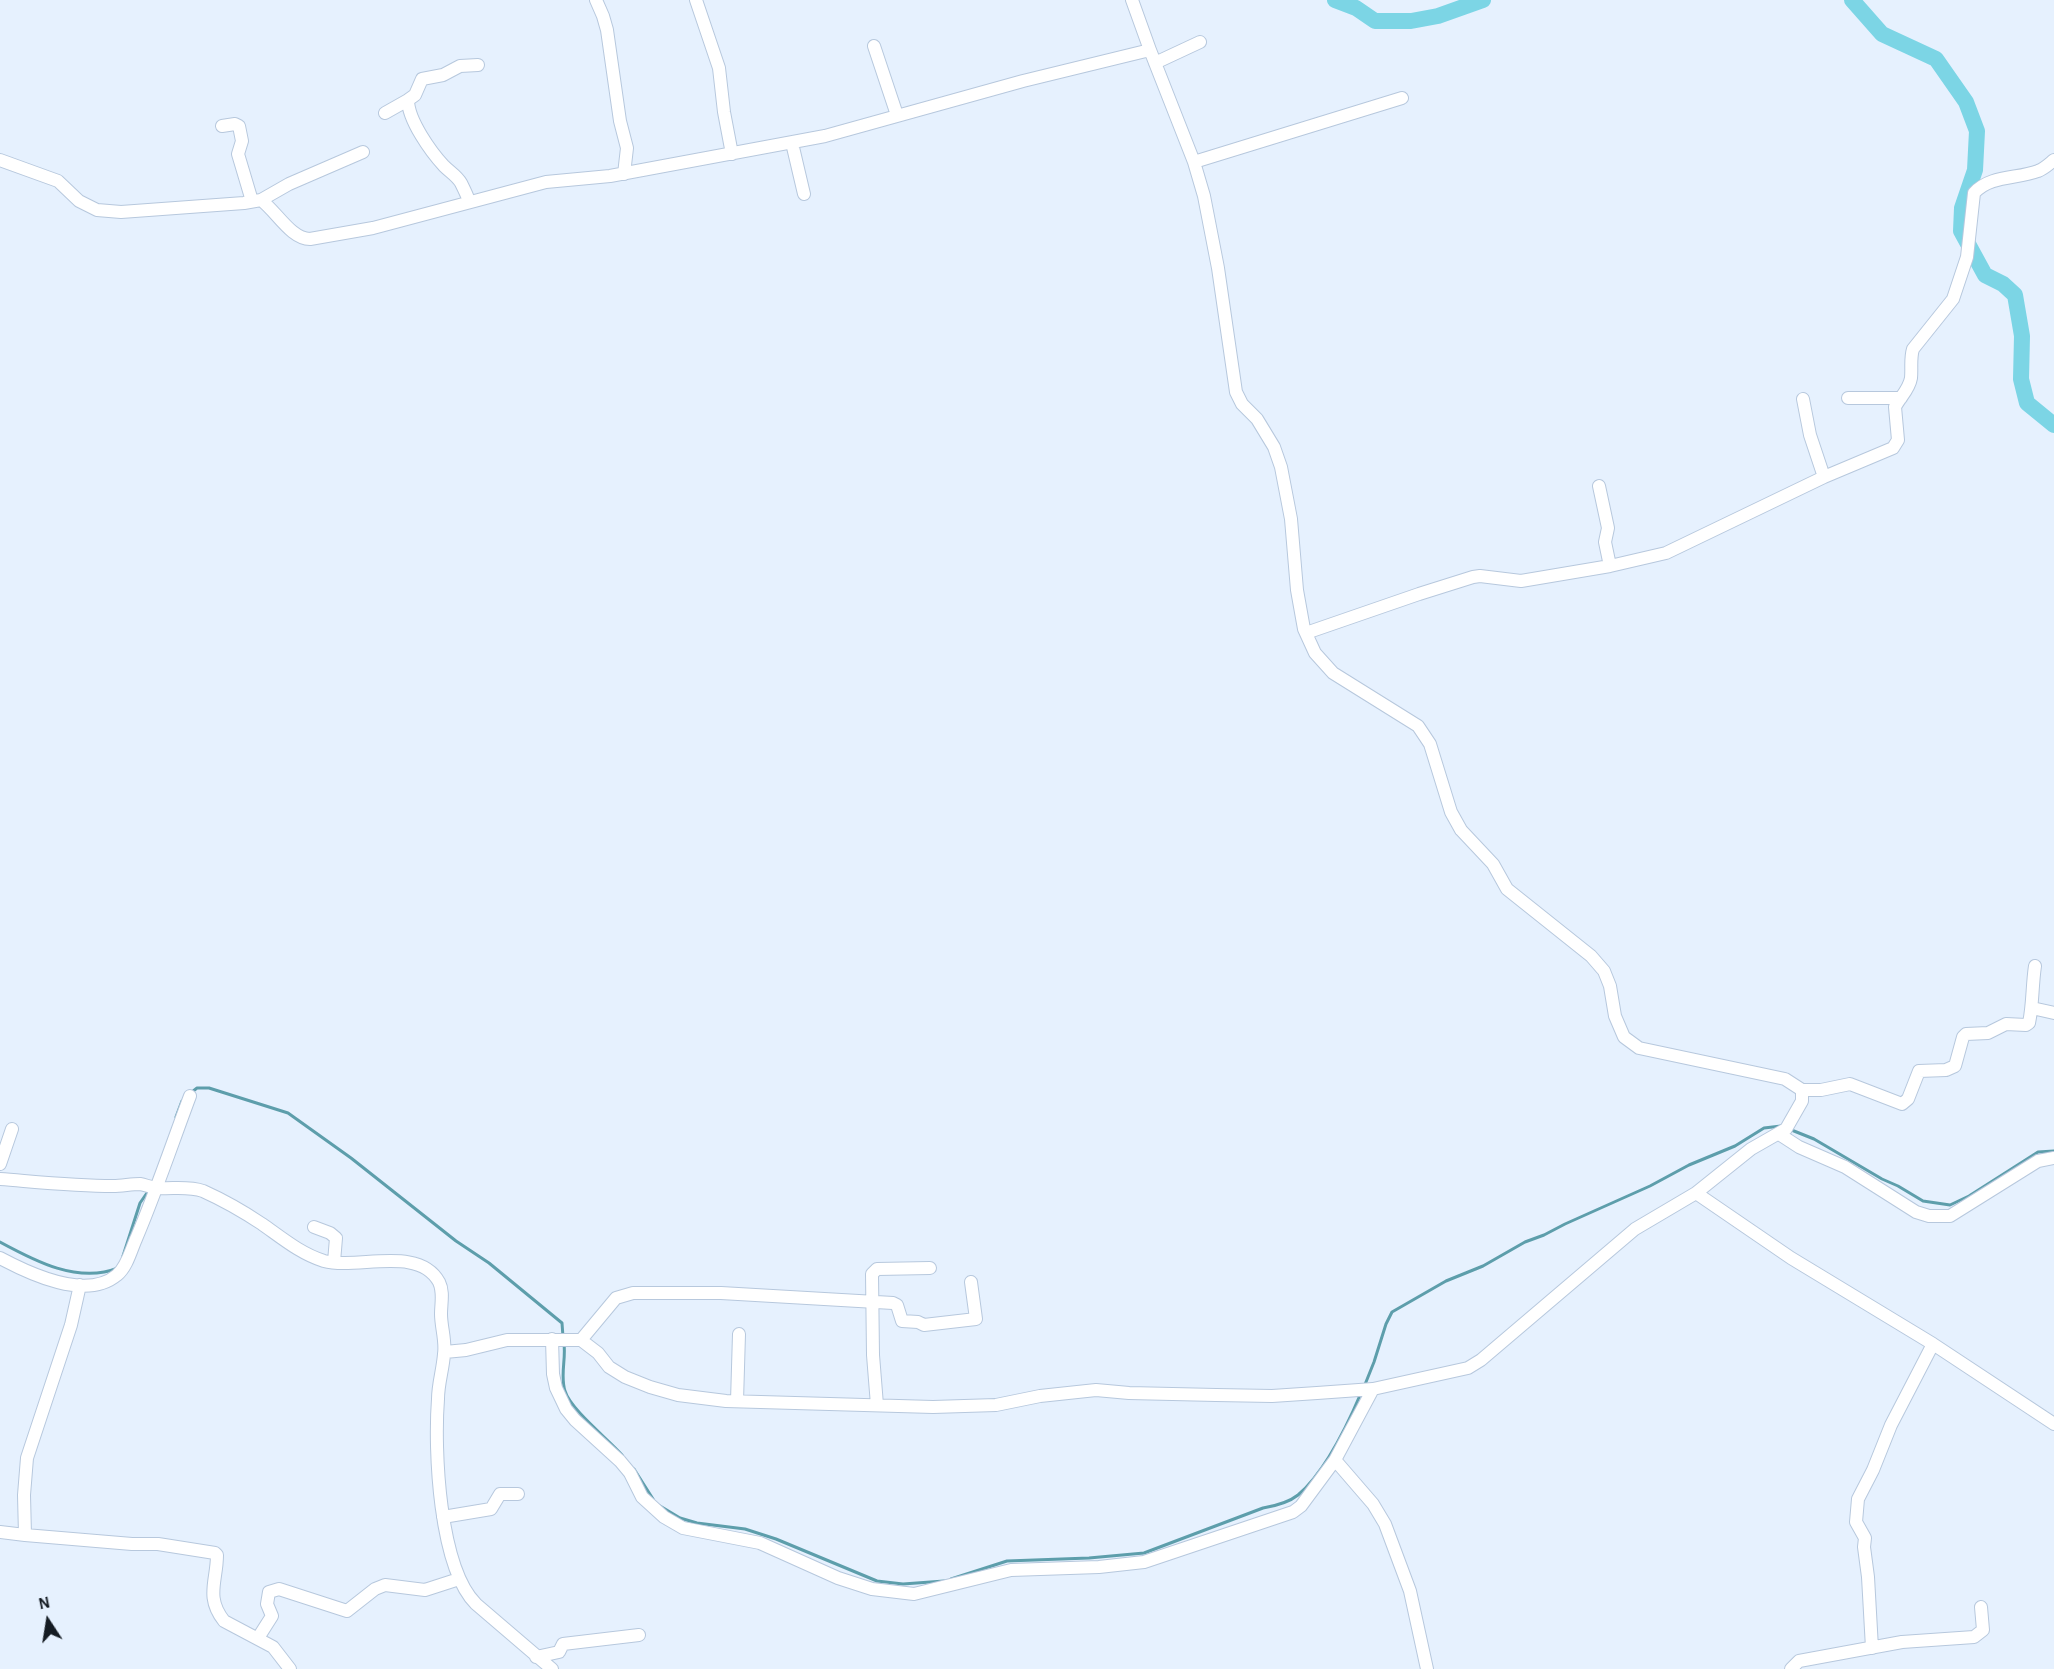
<!DOCTYPE html>
<html>
<head>
<meta charset="utf-8">
<style>
	body { margin:0 }
	#map { position:relative; width:2054px; height:1669px; overflow:hidden; background:#e6f1fe; font-family:"Alegreya Sans",sans-serif }
	canvas { display:block }
	.north { position:absolute; left:18px; top:1591px; width:60px; height:60px; -webkit-text-stroke:4px #e6f1fe; paint-order:stroke; rotate:348deg; font-size:16px; font-weight:700; line-height:24px; text-align:center; color:#151c23 }
	.north::after { content:''; display:block; margin:auto; width:21px; height:27px; background:#151c23; clip-path:polygon(50% 0,100% 100%,50% 72%,0 100%) }
</style>
</head>
<body>
<div id="map">
<canvas width="2054" height="1669"></canvas>
<div class="north">N</div>
</div>
<script>
const g = document.querySelector('canvas').getContext('2d');
g.lineJoin = 'round';
function trace(path, color, width, dash) { g.strokeStyle = color; g.lineWidth = width; g.lineCap = dash ? 'butt' : 'round'; g.setLineDash(dash || []); g.stroke(path); }
trace(new Path2D(`
	M192,1092L197,1088H209L288,1113L351,1158L456,1241L489,1263L562,1323L563,1337
	M176,1117L182,1101
	M1789,1129L1814,1139L1882,1179L1898,1186L1923,1201L1950,1205L1969,1196L2038,1152L2054,1151
	M0,1242C35,1261 78,1284 118,1268
	M123,1256L140,1203L149,1190
	M564,1344C566,1360 560,1376 565,1391C570,1409 609,1440 622,1455
	M1364,1387L1374,1362L1386,1324L1392,1312L1446,1281L1483,1266L1525,1242L1544,1235L1565,1224L1650,1186L1689,1165L1735,1146L1764,1128L1781,1126
	M634,1469L653,1499
	M660,1506L680,1518L697,1523L745,1529L776,1539L877,1581L903,1584L944,1581
	M951,1579L1007,1561L1089,1558L1144,1553L1263,1508C1275,1506 1288,1503 1298,1495C1325,1472 1347,1426 1361,1393`), '#5d9eab', 3);
trace(new Path2D(`
	M1335,0L1356,8L1375,21H1411L1438,16L1483,0
	M1852,0L1882,34L1936,59L1966,102L1977,131L1975,170L1962,208L1961,231L1985,275L2003,284L2015,295L2022,336L2021,379L2027,403L2054,425`), '#7cd5e5', 16);
const minor = new Path2D(`
	M596,0L603,16L607,30L620,121L627,148L624,174
	M696,0L719,68L724,112L732,154
	M1132,0L1150,50
	M874,46L897,115
	M1155,63L1200,42
	M385,113L408,100
	M222,126L235,124L239,126L242,141L238,154L252,201
	M792,143L804,194
	M0,160L58,181L79,201L97,210L121,212L244,203L261,200C277,212 291,239 310,239L373,228L546,182L610,176L825,136L1023,81L1150,50L1194,162L1204,196L1218,268L1236,392L1242,404L1257,419L1274,447L1281,467L1291,519L1297,590L1304,629L1315,653L1333,673L1418,726L1430,744L1451,812L1461,830L1493,864L1507,889L1591,956L1604,971L1610,986L1615,1016L1624,1037L1639,1048L1785,1079L1802,1090V1101L1786,1129L1751,1149L1696,1193L1635,1229L1481,1360L1468,1368L1373,1389L1317,1393L1272,1396L1216,1395L1129,1393L1096,1390L1040,1396L996,1405L933,1407L726,1401L678,1395L650,1387L625,1377L609,1367L598,1353L581,1340H507L466,1350L445,1352
	M1194,162L1402,98
	M261,200L289,184L363,152
	M469,201C467,195 464,189 461,183C457,176 450,172 444,166C431,152 408,120 408,100L415,95L422,79L443,75L460,66L478,65
	M1848,398H1901
	M1803,399L1810,435L1824,477
	M1599,486L1608,528L1605,542L1610,566
	M1306,633L1419,594L1473,577L1480,576L1521,581L1610,566L1666,553L1824,477L1893,448L1898,440L1895,407C1900,397 1909,390 1911,378C1912,368 1910,359 1913,349L1953,299L1967,257L1974,193C1990,175 2017,179 2038,171C2044,169 2049,164 2054,160
	M2032,1008L2054,1013
	M1802,1090H1821L1850,1084L1902,1104L1908,1099L1919,1071L1946,1070L1955,1066L1963,1037L1966,1034L1988,1033L2006,1024L2026,1025L2029,1023C2033,1004 2032,986 2035,966
	M1779,1134L1799,1147L1845,1167L1916,1212L1929,1216H1950L2038,1161L2054,1158
	M0,1164L12,1129
	M0,1179C38,1182 75,1186 113,1186C122,1186 131,1184 140,1184C146,1185 152,1188 158,1188C173,1189 189,1186 203,1191C223,1200 244,1212 262,1224C282,1238 301,1254 324,1261C357,1270 419,1245 439,1282C444,1292 441,1303 441,1314C441,1327 446,1341 444,1354C443,1369 438,1384 438,1399C434,1450 439,1567 476,1604L552,1669
	M1696,1193L1791,1258L1933,1344L2054,1424
	M314,1227L330,1233L336,1238L334,1262
	M0,1258C30,1274 86,1301 117,1275C127,1267 131,1250 136,1239C156,1192 172,1144 190,1096
	M80,1285L71,1325L27,1458L24,1495L25,1535L132,1544H158L215,1553L217,1555C217,1581 205,1597 224,1621L273,1647L290,1669
	M552,1339L553,1374L556,1388L566,1409L575,1420L620,1461L630,1473L642,1497L664,1517L683,1528L760,1543L838,1578L872,1589L914,1594L1011,1570L1099,1567L1144,1562L1293,1512L1301,1506L1335,1460
	M581,1340L616,1298L633,1293H721L893,1303L897,1305L902,1321L918,1322L924,1325L976,1319L971,1282
	M1373,1389L1335,1460L1373,1504L1385,1524L1410,1591L1427,1669
	M737,1401L739,1334
	M877,1405L873,1355L872,1274L877,1269L930,1268
	M443,1517L491,1509L500,1494H518
	M0,1532L25,1535
	M258,1638L272,1616L267,1604L269,1592L279,1589L347,1611L375,1589L385,1585L425,1590L459,1579
	M1872,1648L1868,1577L1864,1547L1865,1538L1856,1522L1858,1499L1873,1470L1891,1425L1933,1344
	M536,1657L559,1652L563,1644L639,1635
	M1791,1669L1799,1661L1902,1642L1974,1637L1983,1630L1981,1607`);
trace(minor, '#b7c8dd', 14);
trace(minor, '#fff', 12);
</script>
</body>
</html>
